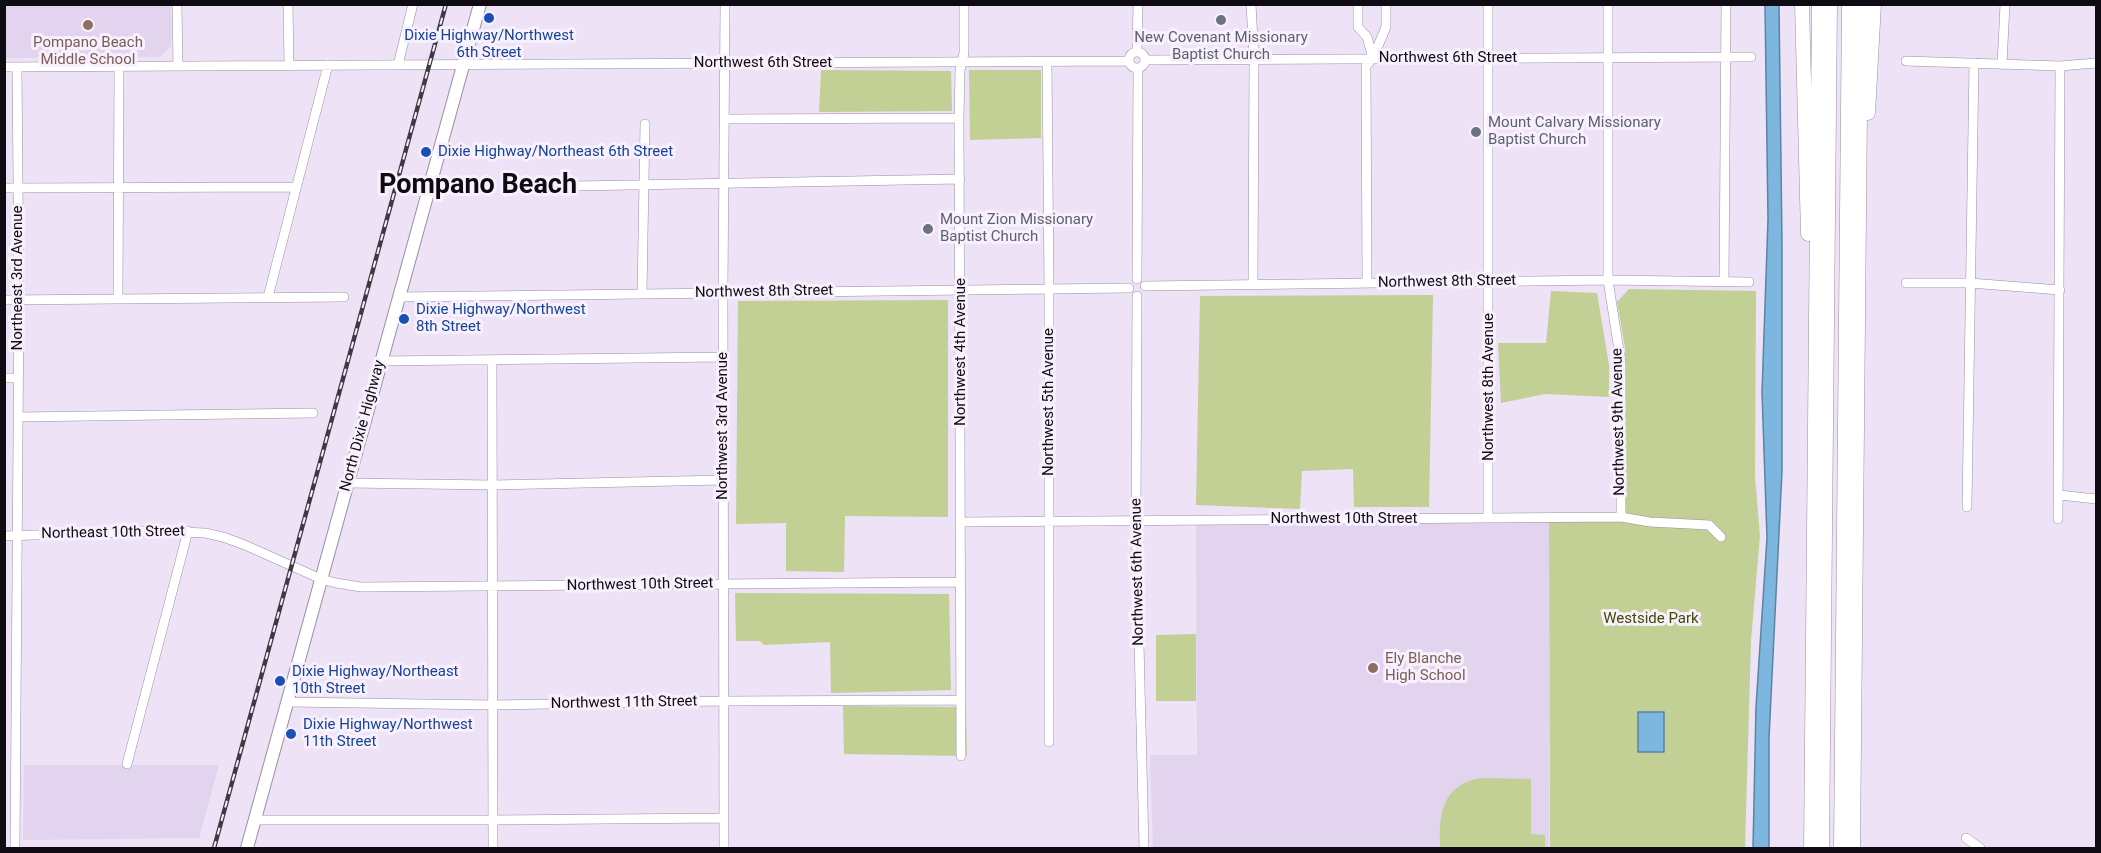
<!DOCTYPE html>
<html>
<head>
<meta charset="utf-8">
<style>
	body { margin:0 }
	#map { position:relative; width:2101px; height:853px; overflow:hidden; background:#ede2f6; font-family:Roboto,sans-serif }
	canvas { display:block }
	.frame { position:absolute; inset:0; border:6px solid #0f0b12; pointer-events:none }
</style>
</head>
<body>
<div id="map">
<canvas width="2101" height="853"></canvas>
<div class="frame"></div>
</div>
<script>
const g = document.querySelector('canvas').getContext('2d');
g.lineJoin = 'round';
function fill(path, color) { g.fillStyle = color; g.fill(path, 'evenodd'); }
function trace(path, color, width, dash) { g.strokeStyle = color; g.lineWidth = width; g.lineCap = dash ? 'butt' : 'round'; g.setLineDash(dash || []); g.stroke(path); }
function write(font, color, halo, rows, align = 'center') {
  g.font = font + ' Roboto,sans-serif'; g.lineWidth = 6; g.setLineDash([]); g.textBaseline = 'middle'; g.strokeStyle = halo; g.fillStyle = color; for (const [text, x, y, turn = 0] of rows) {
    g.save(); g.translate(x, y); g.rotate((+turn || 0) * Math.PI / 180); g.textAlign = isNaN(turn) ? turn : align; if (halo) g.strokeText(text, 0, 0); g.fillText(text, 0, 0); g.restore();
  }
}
fill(new Path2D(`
	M4,5H171V46L160,57L5,58Z
	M1549,520V848H1153L1150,755H1197L1196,523Z
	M24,765H219L199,838L23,840Z`), '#e2d4ee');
fill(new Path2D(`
	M821,70L951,71L952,111L819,112Z
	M969,70H1041V138L970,140Z
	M1629,289L1756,291L1755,476L1760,536L1751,640L1745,848H1550L1549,520L1625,519L1626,451L1625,347L1617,302Z
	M1551,291L1597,293L1609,365V397L1545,394L1501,403L1498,343H1546Z
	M1433,295L1429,507H1354L1353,469L1302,471L1300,509L1196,505L1200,296Z
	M948,300V517L845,516L844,572L786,571V523L736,524L738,301Z
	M735,593L949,594L951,690L831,693L830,642L764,645L760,641H736Z
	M1196,634V701H1156V635Z
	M843,706L966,707L967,756L844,754Z
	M1481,778L1531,779V834L1545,835V848H1425L1440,847C1439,813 1442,785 1481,778Z`), '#c2cf95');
const water = new Path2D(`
	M1779,5L1782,244V471L1769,738V848H1753L1756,707L1767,538L1762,392L1768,219L1765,5Z
	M1638,712H1664V752H1638Z`);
fill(water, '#7db6df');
trace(water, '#5c83a2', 1.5);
const minor = new Path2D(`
	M177,4L178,66
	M288,4L289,65
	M1251,4L1254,59L1253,284
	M1358,4V27L1367,37L1373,58
	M1488,4V518
	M1608,4V280L1621,363V517
	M1137,51L1138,4
	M1129 60a8 8 0 1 1 16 0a8 8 0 1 1-16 0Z
	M1145,60L1751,57
	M1906,61L2060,66L2096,63
	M1047,62L1049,288V742
	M398,65L413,4
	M2002,65L2005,4
	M4,67L1128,61
	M725,119L959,118
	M576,186L960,179
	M4,188L296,187
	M1137,279L1138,68
	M1724,282L1726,4
	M1367,283L1366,66L1373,58L1386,27V4
	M1906,283H1970L2060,290
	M1145,286L1608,280L1749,282
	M642,294L645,124
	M1137,296L1136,520L1144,848
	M268,297L328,65
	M399,297L1129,288
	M118,298L119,67
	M4,300L344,297
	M381,361L723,357
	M492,361L493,848
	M4,378H18
	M18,417L313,413
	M348,483L493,485L723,480
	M2059,495L2096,499
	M1967,507L1974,63
	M2058,519L2060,66
	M961,522L1621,517L1650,522L1709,525L1721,537
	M4,536L157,531L205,533L223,537L245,545L321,579L336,583L361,587L960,582
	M288,702L494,705L723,701L960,700
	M961,756L959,118L960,70L964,53V4
	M127,764L188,531
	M255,820H493L724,818
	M1966,838L1980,848
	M15,848L19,299L17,67
	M724,848L723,293L725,4`);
const major = new Path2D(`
	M247,848L480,4`);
const highway = new Path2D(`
	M1802,4L1808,234
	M1868,113L1874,4
	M1811,848L1819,4
	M1822,848L1830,4
	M1841,848L1849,4
	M1853,848L1861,4`);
trace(minor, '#988fa0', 10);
trace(major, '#988fa0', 14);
trace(highway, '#988fa0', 15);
trace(minor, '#fff', 9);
trace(major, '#fff', 12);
trace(highway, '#fff', 14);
const rail = new Path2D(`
	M214,848L446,4`);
trace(rail, '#3f3943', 4.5);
trace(rail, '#f8f1fd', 2, [7]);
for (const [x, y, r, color] of [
	[489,18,6,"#1a4fb4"],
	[1221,20,6,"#6b7280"],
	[88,25,6,"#8d6e63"],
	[1476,132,6,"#6b7280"],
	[426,152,6,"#1a4fb4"],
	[928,229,6,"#6b7280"],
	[404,319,6,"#1a4fb4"],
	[1373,668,6,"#8d6e63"],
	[280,681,6,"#1a4fb4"],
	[291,734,6,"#1a4fb4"]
]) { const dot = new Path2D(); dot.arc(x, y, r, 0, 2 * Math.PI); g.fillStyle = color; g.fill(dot); trace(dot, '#f8f1fd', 2); }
write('15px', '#164399', '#f8f1fd', [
	["Dixie Highway/Northwest",489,36,"center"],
	["6th Street",489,53,"center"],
	["Dixie Highway/Northeast 6th Street",438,152],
	["Dixie Highway/Northwest",416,310],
	["8th Street",416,327],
	["Dixie Highway/Northeast",292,672],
	["10th Street",292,689],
	["Dixie Highway/Northwest",303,725],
	["11th Street",303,742]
], 'left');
write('15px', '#5b616d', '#f8f1fd', [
	["New Covenant Missionary",1221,38,"center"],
	["Baptist Church",1221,55,"center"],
	["Mount Calvary Missionary",1488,123],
	["Baptist Church",1488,140],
	["Mount Zion Missionary",940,220],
	["Baptist Church",940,237]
], 'left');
write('15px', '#785e54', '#f8f1fd', [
	["Pompano Beach",88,43],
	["Middle School",88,60],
	["Ely Blanche",1385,659,"left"],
	["High School",1385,676,"left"]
]);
write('15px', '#0f0b12', '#f8f1fd', [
	["Northwest 6th Street",1448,58],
	["Northwest 6th Street",763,63],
	["Northeast 3rd Avenue",18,278,-90],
	["Northwest 8th Street",1447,282,-1],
	["Northwest 8th Street",764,292,-1],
	["Northwest 4th Avenue",961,352,-90],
	["Northwest 8th Avenue",1489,387,-90],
	["Northwest 5th Avenue",1049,402,-90],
	["Northwest 9th Avenue",1619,422,-91],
	["North Dixie Highway",363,426,-75],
	["Northwest 3rd Avenue",723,426,-90],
	["Northwest 10th Street",1344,519],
	["Northeast 10th Street",113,533,-1],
	["Northwest 6th Avenue",1138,572,-91],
	["Northwest 10th Street",640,585,-1],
	["Northwest 11th Street",624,703,-1]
]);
write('15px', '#414b00', '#f8f1fd', [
	["Westside Park",1651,619]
]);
write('bold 27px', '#0f0b12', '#f8f1fd', [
	["Pompano Beach",478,186]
]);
</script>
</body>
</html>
